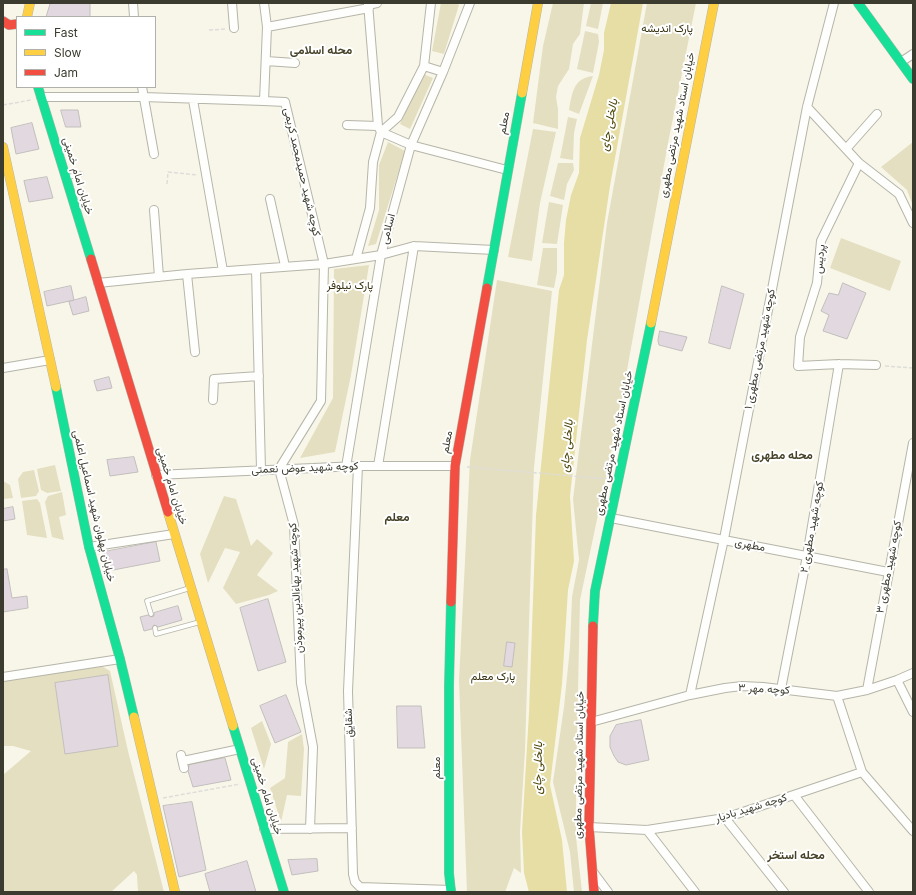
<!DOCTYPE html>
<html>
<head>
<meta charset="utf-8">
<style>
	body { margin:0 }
	#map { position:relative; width:916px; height:895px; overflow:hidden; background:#f8f6e9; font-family:Inter,sans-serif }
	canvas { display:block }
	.frame { position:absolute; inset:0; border:4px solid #3c3b2f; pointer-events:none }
	.legend { position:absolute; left:16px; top:16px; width:140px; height:72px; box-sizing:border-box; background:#fff; border:1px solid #b1b1ac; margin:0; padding:5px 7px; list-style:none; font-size:12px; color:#3c3b2f }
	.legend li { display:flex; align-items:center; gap:8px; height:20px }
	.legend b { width:20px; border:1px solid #b1b1ac }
</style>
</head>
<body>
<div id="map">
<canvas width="916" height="895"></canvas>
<div class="frame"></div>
<ul class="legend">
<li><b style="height:5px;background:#16e098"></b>Fast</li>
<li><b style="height:5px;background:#ffcf43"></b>Slow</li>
<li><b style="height:5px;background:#f24e42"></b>Jam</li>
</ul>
</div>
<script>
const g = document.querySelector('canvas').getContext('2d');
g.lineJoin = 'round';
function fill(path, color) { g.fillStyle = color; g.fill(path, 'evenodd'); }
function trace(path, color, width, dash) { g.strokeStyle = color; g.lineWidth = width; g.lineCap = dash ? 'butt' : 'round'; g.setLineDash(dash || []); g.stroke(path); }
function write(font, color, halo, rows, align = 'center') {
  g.font = font + ' Inter,Vazirmatn,sans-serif'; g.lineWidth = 4; g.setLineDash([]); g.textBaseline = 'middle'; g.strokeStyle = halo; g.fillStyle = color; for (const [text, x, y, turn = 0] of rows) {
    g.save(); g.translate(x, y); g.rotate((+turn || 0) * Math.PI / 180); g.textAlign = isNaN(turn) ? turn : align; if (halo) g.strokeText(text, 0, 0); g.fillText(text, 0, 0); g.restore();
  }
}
fill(new Path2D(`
	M441,3H456L459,5L444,54L432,51Z
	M553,3H584L580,34L573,44L569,69L558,86L556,97L558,109V129L533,123L543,46Z
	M591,3H603L598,29L586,26Z
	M647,3H696L668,143L618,420L580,600L576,781V837L582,892H574L570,852L553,782L564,707L570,647L572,597L579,560L573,499L607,223Z
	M585,31L598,34L599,42L593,73L577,69Z
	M423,74L433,78L410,129L400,124Z
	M593,76L579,114L569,110C572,94 573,78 593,76Z
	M568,117L577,119L574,133L573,160L560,158Z
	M533,129L556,132L540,203L532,261L508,257Z
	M388,142L405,151L376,244L368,246L379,210V165Z
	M913,142V206L907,190L881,167Z
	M558,163H573L574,170L567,184L564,200L550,196Z
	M549,202L563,205L557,244L542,243Z
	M841,238L901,261L890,291L830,268Z
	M543,248H557V272L554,288L537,285Z
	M369,265L351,375L335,452L300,458L333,398L334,269Z
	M497,280L552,291L534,467L525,749L520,832L521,873L514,868L505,892H467L459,681L470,460Z
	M55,465L61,491L47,493L41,490L37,469Z
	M34,470L39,491L36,496L21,498L18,479L23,472Z
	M3,481L10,485L13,498L3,499Z
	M62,492L66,515L59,517L64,540L52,537L45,502L48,496Z
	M224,496L236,499L251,546L257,539L273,553L257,575L278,591L269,595L236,604L223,588L240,552L225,548L208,583L200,554Z
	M37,499L40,503L47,538L27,535L22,501Z
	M100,665L110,671L128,751L164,892H138L137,875L134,871L111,892H3V775L31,751L13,746H3V681ZM108,676L118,745L65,753L55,683Z
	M262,721L271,744L264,769L251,728Z
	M302,734L304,749L301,796L287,795L281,822L270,788L285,778L288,742Z`), '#e4dfc0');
fill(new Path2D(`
	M611,3H643L610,186L587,340L570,496L574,561L568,590L562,684L550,785L562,840L567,892H529L524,873L522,832L529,713L536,515L559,290L564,275V243L566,220L571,195L579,173L580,138L599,75L604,50V33Z`), '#e6dea5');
const building = new Path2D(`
	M90,3V17H46L50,4Z
	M61,110H78L81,127H66Z
	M32,123L39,149L16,154L11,128Z
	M47,177L53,198L29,202L24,181Z
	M843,283L866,293L847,339L823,331L829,315L821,311L829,293L838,295Z
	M71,286L74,300L47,306L44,292Z
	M722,286L744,294L730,349L709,343Z
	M86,297L89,311L73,315L69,302Z
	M660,331L687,337L682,351L659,345L658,341Z
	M109,377L112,388L97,391L94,381Z
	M134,457L138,472L110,476L107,460Z
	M13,507L15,519L3,521V509Z
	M156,542L160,561L108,571L104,552Z
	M7,569L12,598L27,596L28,608L3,612V570Z
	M268,599L286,662L258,671L240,608Z
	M178,606L182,620L158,627L154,625L152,629L144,631L140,617L148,615L152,617L154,616V613Z
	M507,642L515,643L512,667L504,666Z
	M108,675L118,746L65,754L55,683Z
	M286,695L301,732L275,743L260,706Z
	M397,706H421L425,748H398Z
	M641,720L649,760L626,765L618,762L614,756L610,747V736L616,725Z
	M225,758L231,780L193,787L188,771L189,765Z
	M192,802L206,870L179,877L163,806Z
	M317,859L318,871L292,875L288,860Z
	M247,861L256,892H210L205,874Z`);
fill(building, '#e2d9e0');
trace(building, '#c2bebd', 1);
const lane = new Path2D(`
	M68,177L81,174
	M151,614L147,601L190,588
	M155,628L156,634L200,622`);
const street = new Path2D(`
	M133,3L134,17
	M232,3L234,28
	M264,3L267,27L264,101L285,102L324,264L321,401L279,469L294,525L301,683L313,747L310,829
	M368,3L378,126L381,132
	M368,5L377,3
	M267,27L369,8
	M266,61L295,63
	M901,62L913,54
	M424,66L443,72
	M142,87L154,154
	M41,97H143L264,101
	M193,100L223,271
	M807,107L859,163
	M347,125L378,126
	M381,132L411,145L507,170
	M846,149L877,114
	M270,199L285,266
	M154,210L159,277
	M356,259L370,208L373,162L381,132L398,117L424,66L431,3
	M256,269L261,470
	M187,274L195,352
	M98,283L187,274L324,264L381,255L414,246L494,250
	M876,365L839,364L798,366L800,337L817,283L821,241L859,163L899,194L913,223
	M3,368L50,360
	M213,400L214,379L259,376
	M358,466L348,691L353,874L355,882L360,887L451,890
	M378,466L414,246
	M346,467L381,255L411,145L443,72L470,3
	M156,475L358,466H455
	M611,518L888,572
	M89,547L174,534
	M3,677L120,659
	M897,680L913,712
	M781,689L807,556L839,364
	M867,690L913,443
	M690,695L724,539L807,107L834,3
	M837,696L862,772L913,831
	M591,722L690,695L725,688L742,686L763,687L837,696L867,690L897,680L913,673
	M181,755L184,768
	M183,761L240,749
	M794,795L869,892
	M725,818L784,892
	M589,827L647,830L725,818L862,772
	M264,829L352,828
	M647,830L695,892
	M593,872L608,892`);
const fast = new Path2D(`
	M858,3L913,79
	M38,87L91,259
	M487,288L522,93
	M56,387L89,547L120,659L134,717
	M593,626L595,591L651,323
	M233,726L284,892
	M451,892L449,873V686L451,602`);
const slow = new Path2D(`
	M27,17L30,3
	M522,93L538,3
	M3,147L56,387
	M651,323L714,3
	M168,512L233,726
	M134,717L175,892`);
const jam = new Path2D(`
	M3,21L9,25L17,24
	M91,259L168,512
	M451,602L455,466L487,288
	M593,626L589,827L594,892`);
trace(lane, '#b6b5a9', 5.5);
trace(street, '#b6b5a9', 10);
trace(fast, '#b6b5a9', 10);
trace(slow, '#b6b5a9', 10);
trace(jam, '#b6b5a9', 10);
trace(new Path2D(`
	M209,30L226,29
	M3,105L31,100
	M167,184L168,172L198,175
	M885,366L913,368
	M467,467L608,479
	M163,798L240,784`), '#deddda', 1.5, [4, 2]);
trace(lane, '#fefefc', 4);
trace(street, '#fefefc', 8);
trace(fast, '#16e098', 9);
trace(slow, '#ffcf43', 9);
trace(jam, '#f24e42', 9);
write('11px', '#35300f', '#fff', [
	["پارک اندیشه",667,29],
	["پارک نیلوفر",350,286],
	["پارک معلم",493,677]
]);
write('11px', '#3c3b2f', '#fff', [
	["معلم",504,123,-80],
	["خیابان استاد شهید مرتضی مطهری",677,125,-79],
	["کوچه شهید حمیدمحمد کریمی",302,172,77],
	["خیابان امام خمینی",78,176,73],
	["اسلامی",388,229,-75],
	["پردیس",820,259,-84],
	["کوچه شهید مرتضی مطهری ۱",760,349,-79],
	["معلم",447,442,-80],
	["خیابان استاد شهید مرتضی مطهری",614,443,-78],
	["کوچه شهید عوض نعمتی",305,468,-2],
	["خیابان امام خمینی",172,486,73],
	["خیابان پهلوان شهید اسماعیل اعلمی",94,506,77],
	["کوچه شهید مطهری ۲",812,527,-80],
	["مطهری",750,545,11],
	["کوچه شهید مطهری ۳",889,567,-79],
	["کوچه شهید بهاءالدین پیرموذن",296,588,-93],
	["کوچه مهر ۳",764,689,3],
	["شقایق",349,723,-92],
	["خیابان استاد شهید مرتضی مطهری",579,765,-89],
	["معلم",437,768,-90],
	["خیابان امام خمینی",267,796,73],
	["کوچه شهید بادیار",751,808,-17]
]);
write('bold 12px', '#474329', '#fff', [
	["محله اسلامی",321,50],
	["محله مطهری",782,455],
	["معلم",397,517],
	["محله استخر",796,855]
]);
write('italic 12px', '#4d4508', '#fff', [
	["بالخلی چای",609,125,-79],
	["بالخلی چای",567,446,-85],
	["بالخلی چای",538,768,-89]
]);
</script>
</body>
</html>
